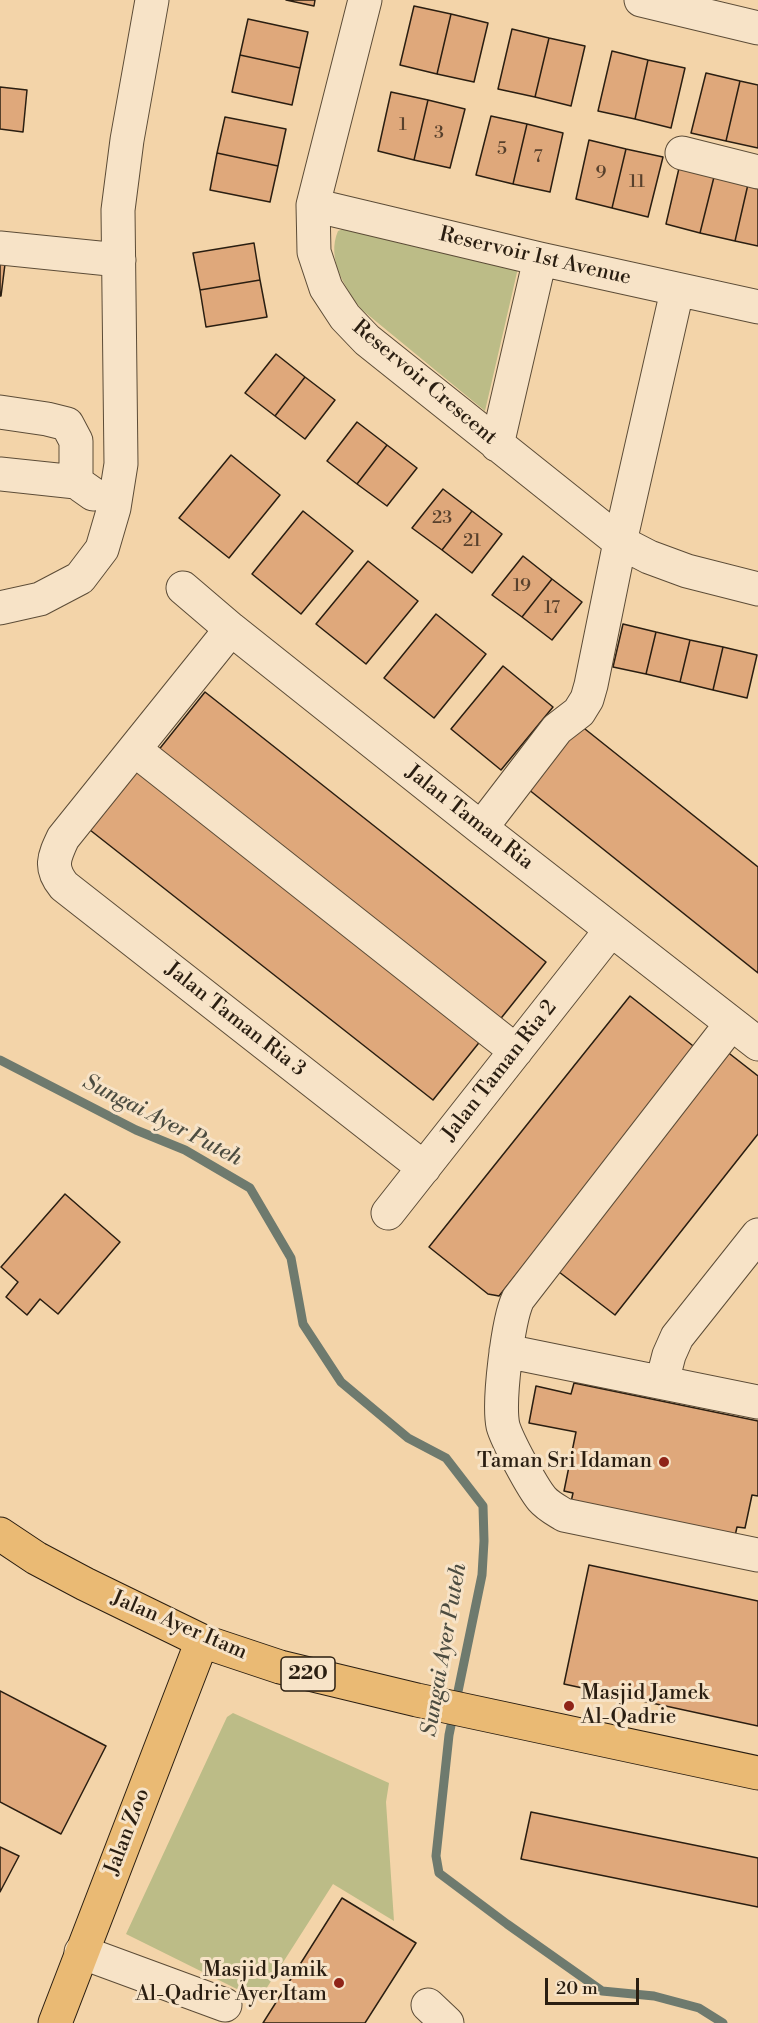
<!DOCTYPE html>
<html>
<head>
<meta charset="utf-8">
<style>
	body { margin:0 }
	#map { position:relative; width:758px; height:2023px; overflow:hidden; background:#f3d4a9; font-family:"Libre Bodoni",serif }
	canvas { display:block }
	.scale { position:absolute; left:545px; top:1978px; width:94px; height:27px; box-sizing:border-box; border:3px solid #2a1e11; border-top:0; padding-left:8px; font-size:18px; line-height:21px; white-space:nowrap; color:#2a1e11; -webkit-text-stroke:4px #f7e3c7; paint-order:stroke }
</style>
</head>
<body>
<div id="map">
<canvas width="758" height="2023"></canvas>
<div class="scale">20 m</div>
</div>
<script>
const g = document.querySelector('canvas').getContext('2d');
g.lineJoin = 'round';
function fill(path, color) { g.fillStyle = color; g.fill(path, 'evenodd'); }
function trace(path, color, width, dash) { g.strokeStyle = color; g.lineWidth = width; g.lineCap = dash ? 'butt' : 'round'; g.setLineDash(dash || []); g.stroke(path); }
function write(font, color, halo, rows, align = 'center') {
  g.font = font + ' "Libre Bodoni",serif'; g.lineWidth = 6; g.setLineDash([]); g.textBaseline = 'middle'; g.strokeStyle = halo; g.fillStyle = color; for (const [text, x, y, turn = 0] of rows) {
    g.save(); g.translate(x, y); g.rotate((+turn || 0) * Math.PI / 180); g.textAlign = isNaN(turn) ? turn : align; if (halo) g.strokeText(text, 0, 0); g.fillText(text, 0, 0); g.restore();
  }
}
fill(new Path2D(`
	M343,229L518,268L485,411L361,309C345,287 326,259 338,231Z
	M233,1713L389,1783L386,1802L394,1921L333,1884L259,2000L126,1934L227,1717Z`), '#bcbc87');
trace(new Path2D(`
	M0,1060L136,1130L185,1150L250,1188L291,1258L303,1324L341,1382L408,1438L446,1458L483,1506L484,1541L482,1575L449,1735L436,1856L439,1873L507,1924L602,1991L654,1996L699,2008L723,2023`), '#6e7a6e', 9);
const building = new Path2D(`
	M286,0H315L314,6Z
	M414,6L451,14L437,74L400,65Z
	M451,14L488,23L474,82L437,74Z
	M248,19L308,32L300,68L240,55Z
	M512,29L549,38L535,97L498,89Z
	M549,38L585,46L571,106L535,97Z
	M612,51L648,60L635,119L598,111Z
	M240,55L300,68L292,105L232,92Z
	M648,60L685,68L671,128L635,119Z
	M706,73L740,81L726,141L691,133Z
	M740,81L758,85V148L726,141Z
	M0,87L27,90L23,132L0,129Z
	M391,92L428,100L414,160L378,151Z
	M428,100L465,109L450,168L414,160Z
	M491,116L527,124L513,184L476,175Z
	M225,117L286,129L278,166L217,153Z
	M527,124L563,133L550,192L513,184Z
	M589,140L626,149L612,208L576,199Z
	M626,149L663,157L648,217L612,208Z
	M217,153L278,166L270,202L210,190Z
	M680,164L715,173L700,233L666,224Z
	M715,173L749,180L735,241L700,233Z
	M749,180L758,182V246L735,241Z
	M254,243L260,280L200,290L193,253Z
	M0,256H6L1,296H0Z
	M260,280L267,317L206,327L200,290Z
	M276,354L305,377L275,416L245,393Z
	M305,377L335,400L305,439L275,416Z
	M357,422L387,445L357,484L327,461Z
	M387,445L417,468L387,506L357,484Z
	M231,455L280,495L229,558L179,518Z
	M443,489L472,511L442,550L412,528Z
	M303,511L353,551L301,614L252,574Z
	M472,511L502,534L472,573L442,550Z
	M523,556L552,579L522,617L492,595Z
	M368,561L418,601L366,664L316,624Z
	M552,579L582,602L552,640L522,617Z
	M436,614L486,654L434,718L384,678Z
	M623,624L656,632L646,674L613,667Z
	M656,632L690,640L680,682L646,674Z
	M690,640L723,647L713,690L680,682Z
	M723,647L757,655L747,698L713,690Z
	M503,666L553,707L501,770L451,729Z
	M205,692L546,962L494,1027L153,757Z
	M580,725L758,867V973L528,789Z
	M143,764L486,1034L433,1100L90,830Z
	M630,996L697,1049L499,1296L488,1294L429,1247Z
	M721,1047L758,1076V1134L615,1315L550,1265Z
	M65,1194L120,1242L58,1314L40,1299L27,1315L6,1297L18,1282L1,1267Z
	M574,1383L758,1421V1496L752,1495L745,1528L737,1527L735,1536L571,1502L573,1493L564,1491L576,1432L529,1423L536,1386L571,1394Z
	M589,1565L758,1601V1726L564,1684Z
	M0,1691L106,1746L61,1834L0,1802Z
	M531,1812L758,1858V1907L521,1859Z
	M0,1847L19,1856L0,1892Z
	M342,1898L416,1943L365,2023H263Z`);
fill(building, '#dfa87b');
trace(building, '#2a1e11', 1.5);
const minor = new Path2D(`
	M365,0L313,205L314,252L326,288L345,317L367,340L620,542L649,557L687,571L758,589
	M641,0L758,28
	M682,153L758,172
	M313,205L540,259L758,307
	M0,248L119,260
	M0,412L47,419L67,424L76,441V482
	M497,445L540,259
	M0,474L76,482L93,494
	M183,588L231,629L481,828L758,1044
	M0,608L40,599L80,578L102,549L114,508L121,464L118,210L127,140L152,0
	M231,629L63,838C54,857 49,868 64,886L424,1168
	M135,750L516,1051
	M481,828L557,729L579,712L587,699L591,685L620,542L677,291
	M731,1024L518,1299C508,1320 498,1402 503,1426C507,1440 532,1487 542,1499C548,1506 556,1510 564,1515L758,1555
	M388,1213L611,930
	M506,1351L758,1402
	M662,1382L669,1355L677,1337L758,1235
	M81,1952L225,2005
	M428,2005L447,2023`);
const major = new Path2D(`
	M0,1534L36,1558L85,1584L202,1641L280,1667L417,1700L758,1773
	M55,2023L202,1641`);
trace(minor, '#5c4c37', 35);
trace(major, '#2a1e11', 35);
trace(minor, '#f7e3c7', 33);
trace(major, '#eaba74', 33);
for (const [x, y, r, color] of [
	[664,1462,6,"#8f2418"],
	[569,1706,6,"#8f2418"],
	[339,1983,6,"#8f2418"]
]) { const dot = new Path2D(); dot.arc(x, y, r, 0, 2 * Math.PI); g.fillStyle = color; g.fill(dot); trace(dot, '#f7e3c7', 2); }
write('18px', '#57402c', null, [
	["1",403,126],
	["3",439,134],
	["5",502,150],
	["7",538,158],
	["9",601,174],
	["11",637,183],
	["23",442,519],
	["21",472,542],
	["19",522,587],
	["17",552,609]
]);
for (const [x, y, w] of [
	[308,1674,54]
]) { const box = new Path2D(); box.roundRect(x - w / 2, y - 17, w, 34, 4.5); g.fillStyle = '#f7e3c7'; g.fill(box); trace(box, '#2a1e11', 1.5); }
write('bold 20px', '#2a1e11', null, [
	["220",308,1674]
]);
write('21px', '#2a1e11', '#f7e3c7', [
	["Reservoir 1st Avenue",535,257,13],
	["Reservoir Crescent",424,383,40],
	["Jalan Taman Ria",469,818,38],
	["Jalan Taman Ria 3",235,1020,38],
	["Jalan Taman Ria 2",500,1071,-52],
	["Jalan Ayer Itam",179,1626,23],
	["Jalan Zoo",128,1832,-69]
]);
write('21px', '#2a1e11', '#f7e3c7', [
	["Taman Sri Idaman",652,1462],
	["Masjid Jamek",581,1694,"left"],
	["Al-Qadrie",581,1718,"left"],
	["Masjid Jamik",327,1971],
	["Al-Qadrie Ayer Itam",327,1995]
], 'right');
write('italic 22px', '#4c4c40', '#f7e3c7', [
	["Sungai Ayer Puteh",162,1121,27],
	["Sungai Ayer Puteh",445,1650,-80]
]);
</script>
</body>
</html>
